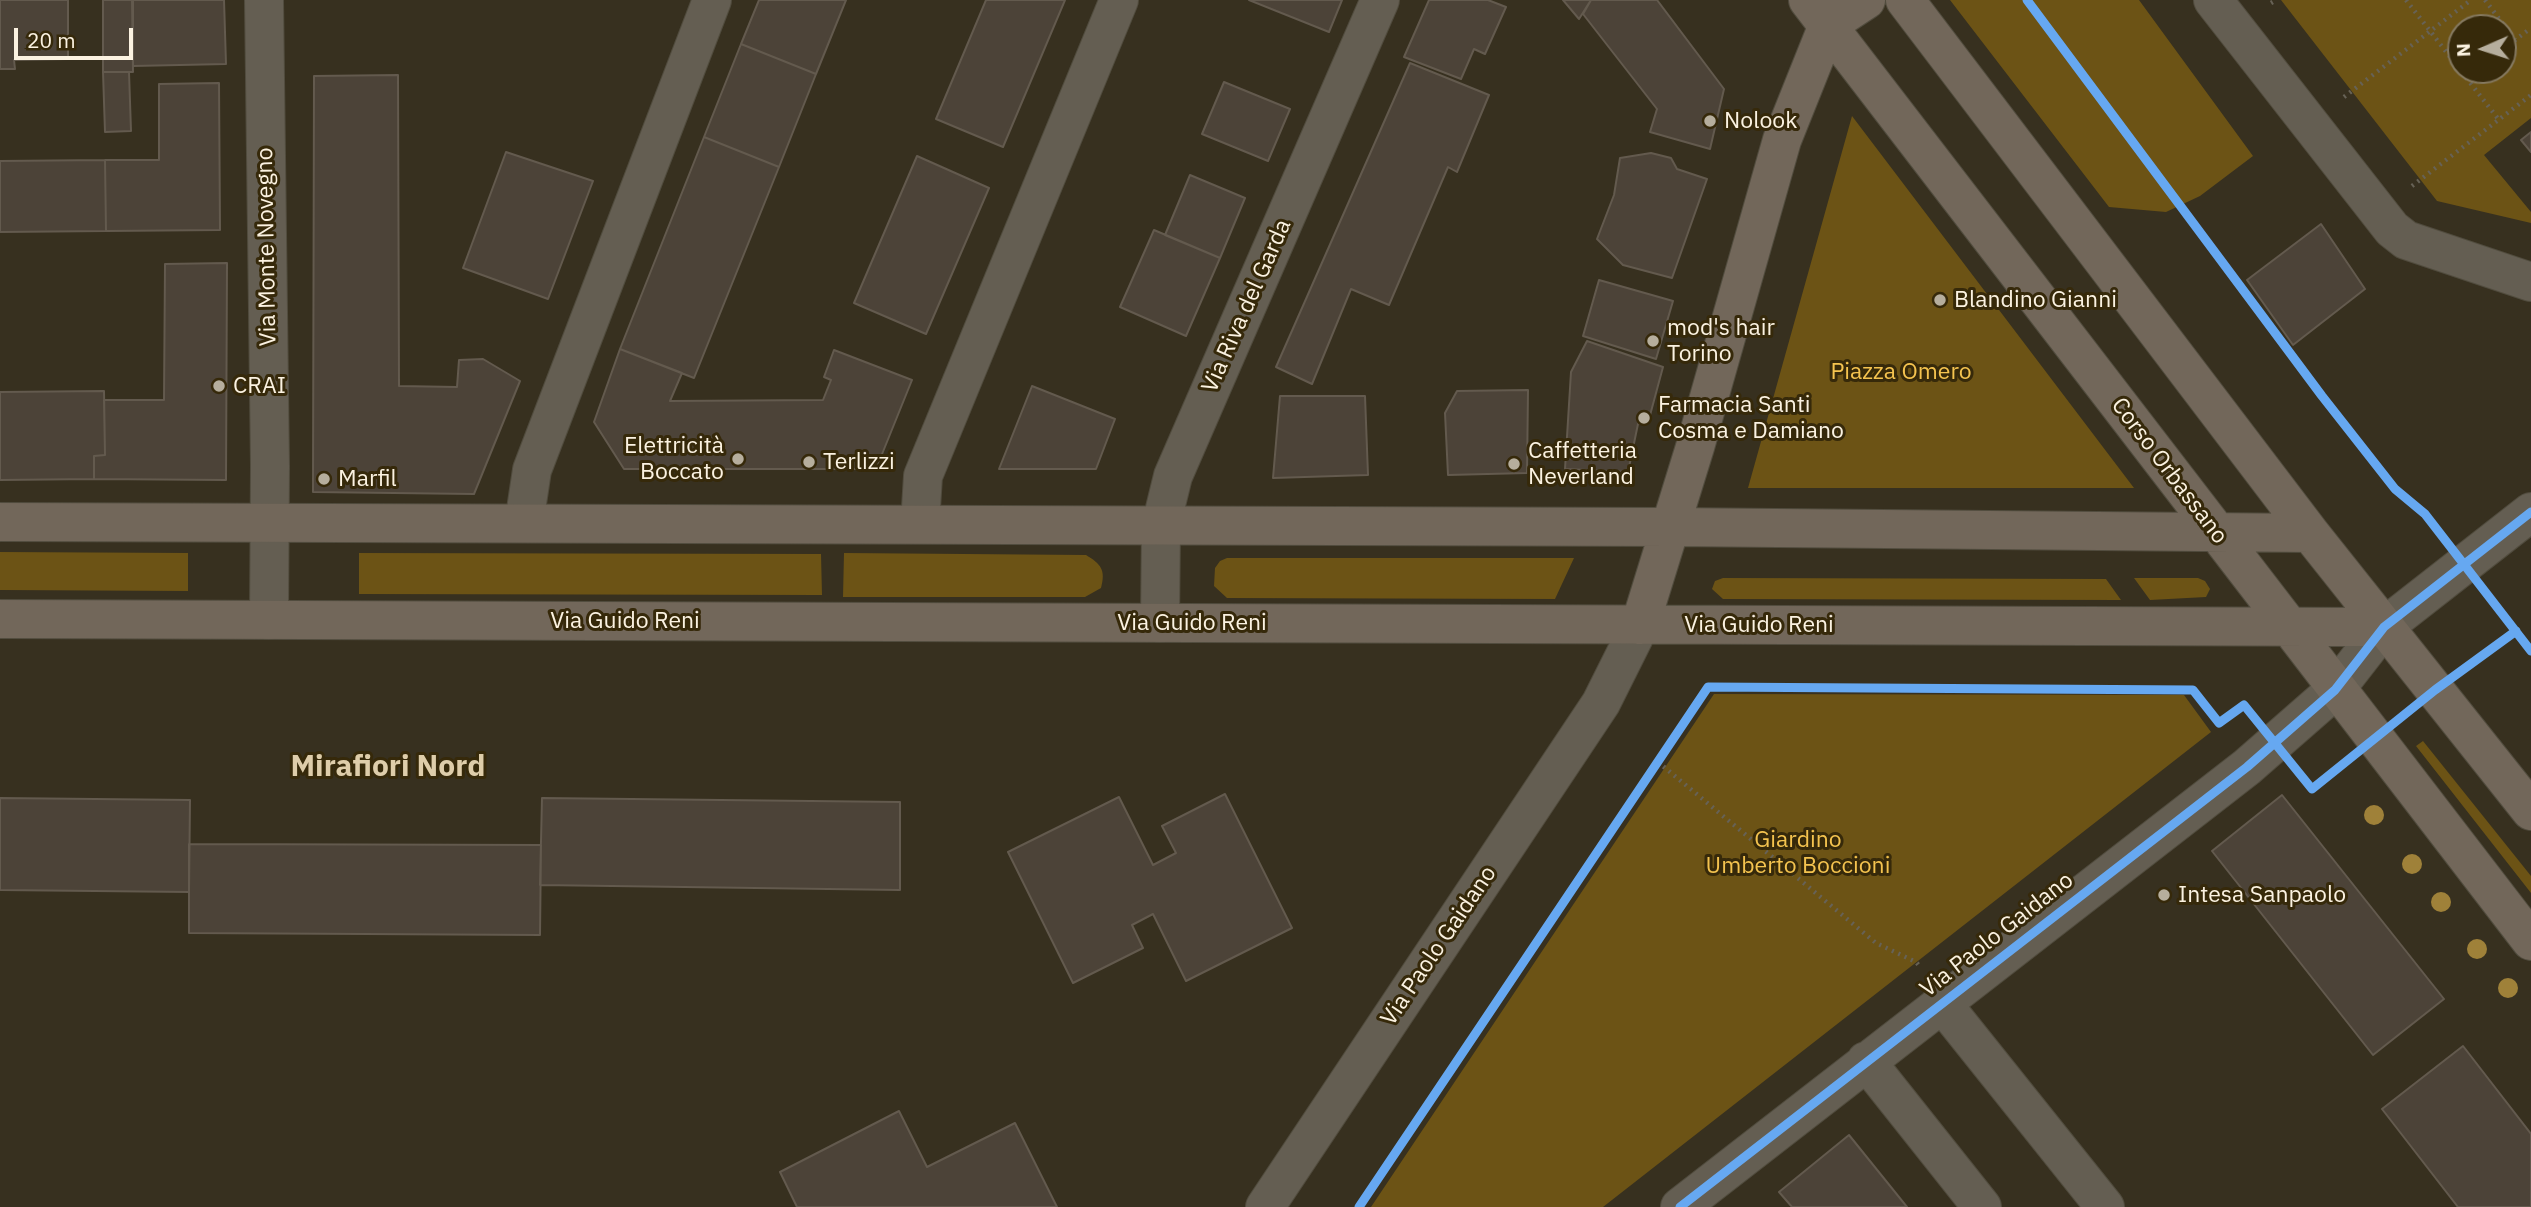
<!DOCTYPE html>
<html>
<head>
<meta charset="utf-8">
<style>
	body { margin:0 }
	#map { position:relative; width:2531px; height:1207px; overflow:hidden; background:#37301f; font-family:"IBM Plex Sans",sans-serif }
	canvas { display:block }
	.north { position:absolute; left:2447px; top:14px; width:70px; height:70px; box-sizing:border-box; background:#36290a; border:2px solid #857960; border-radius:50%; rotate:267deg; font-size:19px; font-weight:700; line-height:28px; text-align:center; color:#fbf2e1 }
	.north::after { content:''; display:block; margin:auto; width:24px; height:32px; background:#b6ae9d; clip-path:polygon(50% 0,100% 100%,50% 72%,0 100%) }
	.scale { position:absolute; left:14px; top:28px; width:119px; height:32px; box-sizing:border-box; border:4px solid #fbf2e1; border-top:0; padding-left:9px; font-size:21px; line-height:24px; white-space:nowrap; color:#fbf2e1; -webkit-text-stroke:5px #36290a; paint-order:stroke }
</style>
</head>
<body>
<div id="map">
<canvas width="2531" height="1207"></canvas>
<div class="north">N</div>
<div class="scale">20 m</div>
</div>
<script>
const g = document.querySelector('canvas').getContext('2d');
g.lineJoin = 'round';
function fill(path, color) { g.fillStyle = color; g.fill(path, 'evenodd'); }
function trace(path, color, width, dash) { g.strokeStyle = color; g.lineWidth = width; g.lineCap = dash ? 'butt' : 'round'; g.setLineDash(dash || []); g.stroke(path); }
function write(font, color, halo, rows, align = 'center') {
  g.font = font + ' "IBM Plex Sans",sans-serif'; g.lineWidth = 6; g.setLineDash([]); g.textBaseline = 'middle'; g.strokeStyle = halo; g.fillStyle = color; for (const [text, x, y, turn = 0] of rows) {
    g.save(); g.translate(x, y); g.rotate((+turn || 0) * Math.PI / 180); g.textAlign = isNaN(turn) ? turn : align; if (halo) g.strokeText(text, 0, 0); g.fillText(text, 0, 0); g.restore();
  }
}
fill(new Path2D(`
	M1950,0H2139L2253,156L2200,196L2166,212L2109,207Z
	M2281,0H2531V118L2484,155L2531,212V223L2437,201ZM2461,28H2503V70H2461Z
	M1852,116L2134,488H1748Z
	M0,552L188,553V591L0,590Z
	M359,553L821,554L822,595L359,594Z
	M844,553L1086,555C1101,564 1106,570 1101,588L1085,597H843Z
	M1227,558H1574L1555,599L1227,598L1214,586L1215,568L1220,561Z
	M1723,578L2106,579L2121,600L1723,599L1712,589L1715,581Z
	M2134,578H2198L2205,581L2210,589L2206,597L2150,600Z
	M1714,694L2184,695L2211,732L1603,1207H1371Z
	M2423,741L2531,876V893L2416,746Z`), '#6c5315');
const building = new Path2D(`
	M0,0H68V59L14,60L15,69H0Z
	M103,0H132L133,72H103Z
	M133,0H224L226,64L133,66Z
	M759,0H846L816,74L741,44Z
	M986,0H1065L1003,147L936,119Z
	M1249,0H1342L1329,32Z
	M1429,0H1488L1506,7L1485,54L1474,49L1461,79L1404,57Z
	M1563,0H1591L1579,19Z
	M1591,0H1657L1724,89L1710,149L1650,132L1657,109L1583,14Z
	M741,44L816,74L779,167L704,137Z
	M1410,63L1489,95L1457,172L1448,167L1389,305L1351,289L1312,384L1276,367Z
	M103,72H129L131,131L105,132Z
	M398,75L399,386L457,387L459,360L483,359L520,381L474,494L313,492L314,76Z
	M1224,82L1290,109L1268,161L1202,134Z
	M219,83L220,230L106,231L105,160H159V84Z
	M2531,132V152L2521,140Z
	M704,137L779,167L694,378L620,349Z
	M506,152L593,181L548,299L463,268Z
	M1651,153L1671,158L1677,169L1707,179L1672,278L1623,265L1597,239L1614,195L1620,158Z
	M917,156L989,188L926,334L854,303Z
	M105,160L106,231L0,232V161Z
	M1190,175L1245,198L1220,258L1165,235Z
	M2321,224L2365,289L2293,345L2247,280Z
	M1154,230L1220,258L1186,336L1120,307Z
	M227,263L226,480L94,479V456L105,455L104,400H164L165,264Z
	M1599,280L1673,301L1656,359L1583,336Z
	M1587,341L1663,367L1649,419L1638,424L1628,472L1565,469L1571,372Z
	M620,349L682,373L670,401L823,400L831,380L824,377L834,350L912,380L876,469H624L594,422Z
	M1032,386L1115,419L1096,469H999Z
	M1528,390L1527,473L1448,475L1445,413L1457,391Z
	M104,391L105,455L94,456V479L0,480V392Z
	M1280,396H1365L1368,475L1273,478Z
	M1225,794L1292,928L1186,981L1153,914L1132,925L1143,948L1073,983L1008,852L1119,797L1153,865L1176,853L1162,826Z
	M2282,795L2444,999L2373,1055L2212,851Z
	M0,798L190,800L189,892L0,890Z
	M542,798L900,802V890L540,885Z
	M189,844L541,845L540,935L189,933Z
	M2463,1046L2531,1134V1207H2458L2382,1109Z
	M899,1111L927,1167L1015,1123L1057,1207H797L780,1172Z
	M1849,1135L1907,1207H1792L1779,1192Z`);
fill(building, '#4c4338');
trace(building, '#635a4e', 2);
const minor = new Path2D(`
	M264,0L270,466L269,620
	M2213,0L2392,229L2406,240L2531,282
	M524,523L532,470L712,0
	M920,524L923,476L1119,0
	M1160,623L1161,525L1173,476L1380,0
	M1941,1002L2105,1207
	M1866,1061L1982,1207
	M1265,1207L1601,703L1640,625
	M1680,1207L2247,767L2335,690L2384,627L2531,512`);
const major = new Path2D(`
	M1808,0L2531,941
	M1905,0L2310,533L2531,811
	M0,522L1671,527L2310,533
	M0,619L2384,627
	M1640,625L1695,447L1782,140L1828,25L1866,0`);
trace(minor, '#514c3e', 40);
trace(major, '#514c3e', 40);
trace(new Path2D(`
	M2406,0L2499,120
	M2485,0L2515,40
	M2271,3L2276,0
	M2503,49L2531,28
	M2466,78L2476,70
	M2344,97L2471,0
	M2412,186L2531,95
	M1658,762L1876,943L1916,962L1921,968`), '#676256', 4.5, [2, 5]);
trace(minor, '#645e52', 38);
trace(major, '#72675a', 38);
trace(new Path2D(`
	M2027,0L2322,396L2395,489L2425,514L2531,651
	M1359,1207L1708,687L2193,690L2219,723L2244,705L2312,789L2435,690L2516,631
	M1680,1207L2247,767L2335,690L2384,627L2531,512`), '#66a8f1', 9);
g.fillStyle = '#9f8139';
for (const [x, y] of [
	[2374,815],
	[2412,864],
	[2441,902],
	[2477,949],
	[2508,988]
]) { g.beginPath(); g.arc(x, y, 10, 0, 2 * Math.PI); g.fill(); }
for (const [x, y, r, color] of [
	[1710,121,7,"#b6ae9d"],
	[1940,300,7,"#b6ae9d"],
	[1653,341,7,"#b6ae9d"],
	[219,386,7,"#b6ae9d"],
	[1644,418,7,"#b6ae9d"],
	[738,459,7,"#b6ae9d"],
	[809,462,7,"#b6ae9d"],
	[1514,464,7,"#b6ae9d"],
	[324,479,7,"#b6ae9d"],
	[2164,895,7,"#b6ae9d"]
]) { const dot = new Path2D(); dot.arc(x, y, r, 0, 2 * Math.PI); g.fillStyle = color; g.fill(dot); trace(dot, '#36290a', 2.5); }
write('23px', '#fbf2e1', '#36290a', [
	["Nolook",1724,121],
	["Blandino Gianni",1954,300],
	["mod's hair",1667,328],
	["Torino",1667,354],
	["CRAI",233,386],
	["Farmacia Santi",1658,405],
	["Cosma e Damiano",1658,431],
	["Elettricità",724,446,"right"],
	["Boccato",724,472,"right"],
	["Caffetteria",1528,451],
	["Neverland",1528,477],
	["Terlizzi",823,462],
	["Marfil",338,479],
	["Intesa Sanpaolo",2178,895]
], 'left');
write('23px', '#fbf2e1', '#36290a', [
	["Via Monte Novegno",267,247,-91],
	["Via Riva del Garda",1247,306,-66],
	["Corso Orbassano",2169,471,53],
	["Via Guido Reni",625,621],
	["Via Guido Reni",1192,623],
	["Via Guido Reni",1759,625],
	["Via Paolo Gaidano",1997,935,-38],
	["Via Paolo Gaidano",1439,946,-56]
]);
write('23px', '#f4c34f', '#36290a', [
	["Piazza Omero",1901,372],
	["Giardino",1798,840],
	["Umberto Boccioni",1798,866]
]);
write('bold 30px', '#decdaa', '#36290a', [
	["Mirafiori Nord",388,767]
]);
</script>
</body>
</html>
